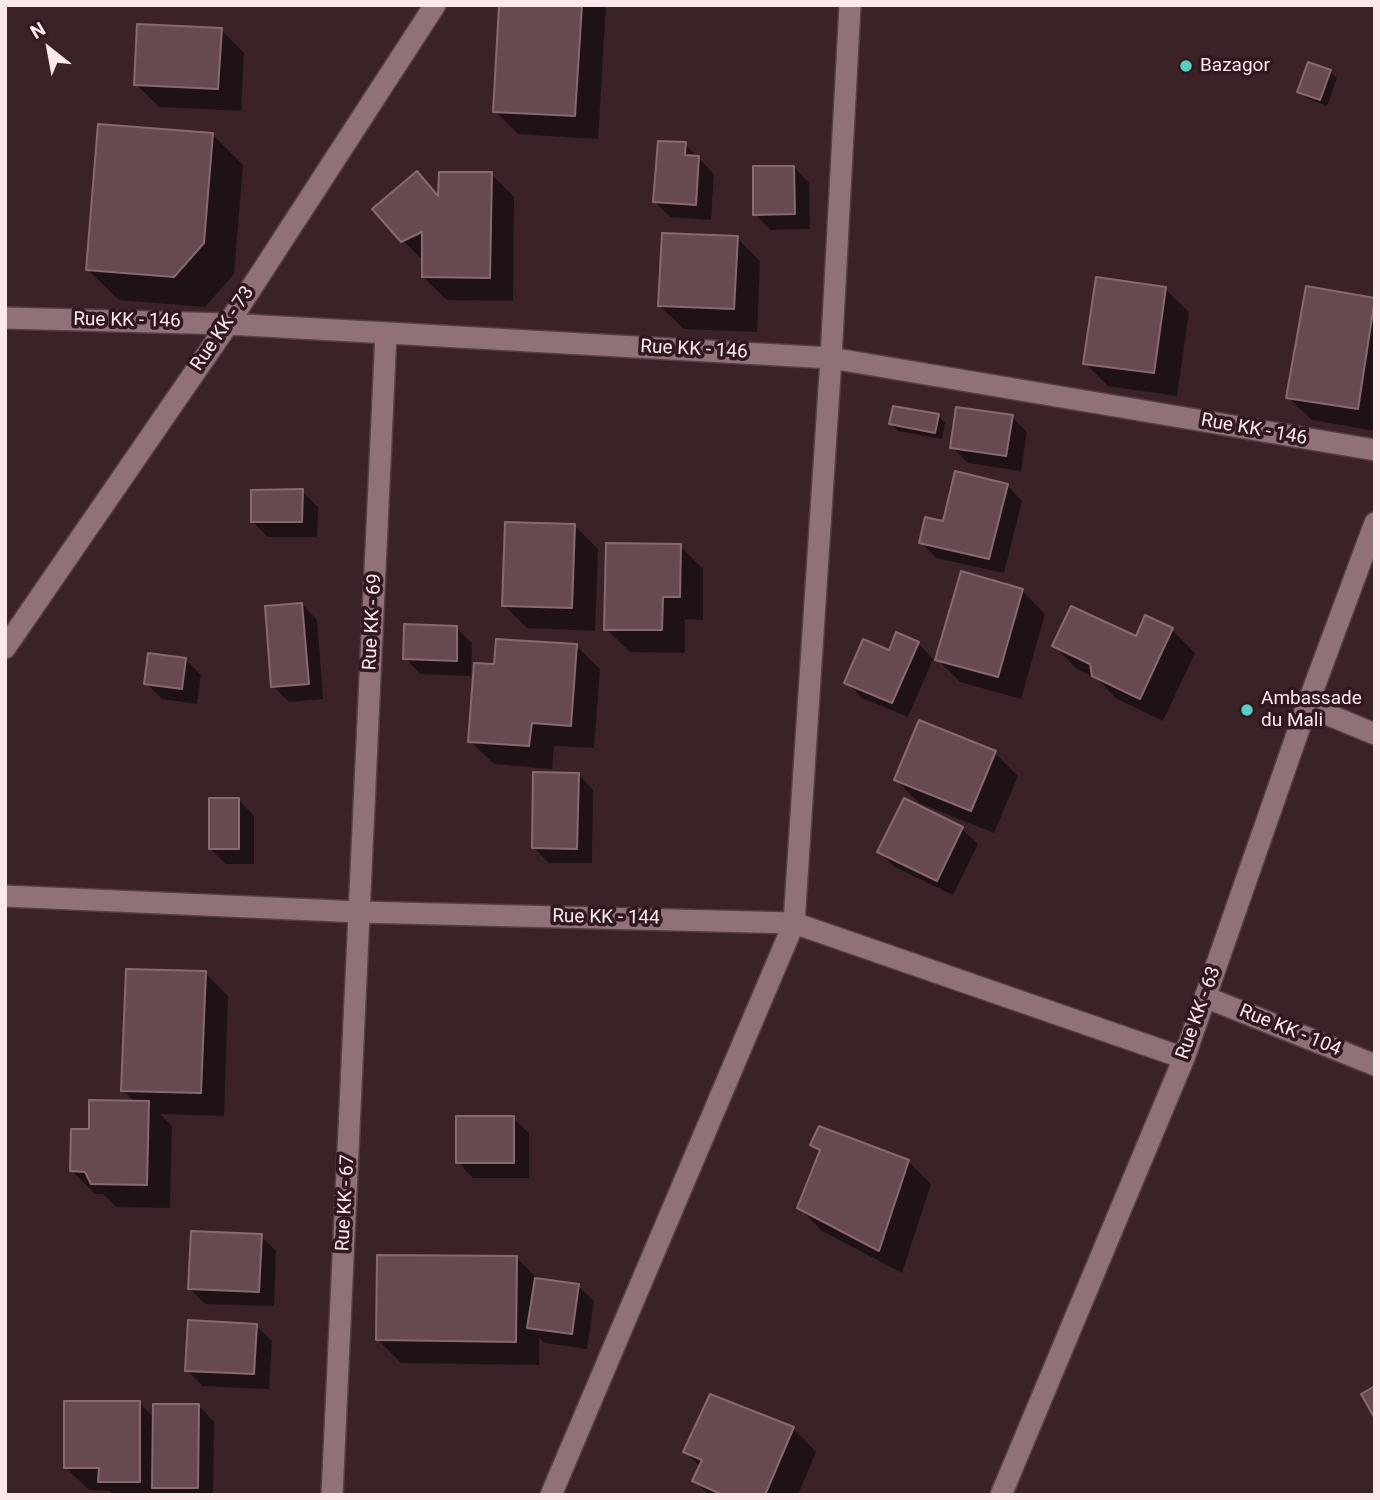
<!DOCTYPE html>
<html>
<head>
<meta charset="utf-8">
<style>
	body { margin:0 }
	#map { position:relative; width:1380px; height:1500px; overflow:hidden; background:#3b2227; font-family:Roboto,sans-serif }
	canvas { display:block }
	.frame { position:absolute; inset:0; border:7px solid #fae8eb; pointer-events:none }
	.north { position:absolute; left:14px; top:14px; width:70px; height:70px; -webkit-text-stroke:5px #31181e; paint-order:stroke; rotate:329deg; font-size:19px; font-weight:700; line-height:28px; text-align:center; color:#fae8eb }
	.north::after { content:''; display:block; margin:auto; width:24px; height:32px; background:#fae8eb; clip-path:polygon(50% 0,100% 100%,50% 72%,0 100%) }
</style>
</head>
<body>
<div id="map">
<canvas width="1380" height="1500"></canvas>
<div class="frame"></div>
<div class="north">N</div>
</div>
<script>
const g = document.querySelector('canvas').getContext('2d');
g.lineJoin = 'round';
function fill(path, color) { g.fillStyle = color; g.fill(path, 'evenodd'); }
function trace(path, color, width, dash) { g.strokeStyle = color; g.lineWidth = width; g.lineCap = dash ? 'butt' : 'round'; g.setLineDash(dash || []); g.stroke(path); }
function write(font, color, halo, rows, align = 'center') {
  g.font = font + ' Roboto,sans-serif'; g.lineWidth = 7; g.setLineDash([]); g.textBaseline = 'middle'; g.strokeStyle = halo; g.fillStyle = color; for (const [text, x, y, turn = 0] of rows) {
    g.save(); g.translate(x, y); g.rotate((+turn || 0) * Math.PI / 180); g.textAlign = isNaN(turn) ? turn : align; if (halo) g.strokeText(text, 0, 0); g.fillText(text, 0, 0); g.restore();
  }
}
fill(new Path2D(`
	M535,5H606L598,139L518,134L495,111Z
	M221,30L244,53L241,111L159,107L136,84Z
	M1330,71L1337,78L1327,106L1307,98L1299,91Z
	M213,135L243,165L234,274L205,307L119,300L88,270Z
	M685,144L714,174L711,220L670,217L655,202Z
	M794,167L809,183L810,229L770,230L755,214Z
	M417,173L440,196L491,174L514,197L513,301L447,300L423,277L424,261L403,241Z
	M737,238L760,261L757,332L684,329L660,306Z
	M1307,288L1375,300V431L1312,420L1288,397Z
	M1165,289L1189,312L1177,396L1108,386L1085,363Z
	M938,416L945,423L942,439L898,431L891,424Z
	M1012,417L1027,432L1021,471L968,463L952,447Z
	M1007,485L1022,501L1004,573L936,558L921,542L945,523Z
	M302,491L318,507L317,537H268L253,522Z
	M575,526L598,549L595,631L527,628L504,605Z
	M680,546L703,569V620L685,619V653L630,652L606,629Z
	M1022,590L1045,614L1021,699L960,682L937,659Z
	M302,604L317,620L323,699L289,702L273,686Z
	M456,628L472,643L471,676L420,674L405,658Z
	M1172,630L1195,653L1163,721L1117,699L1096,678L1077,669L1054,646L1137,638Z
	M918,643L933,659L908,717L862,698L847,682L890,652Z
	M576,646L600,669L594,748L554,746L552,769L494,764L470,741Z
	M186,660L201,675L197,704L162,699L146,683Z
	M995,753L1018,776L994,833L919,803L896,780Z
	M578,774L593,790L592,863H549L533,847Z
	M239,800L254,816V864H226L210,849Z
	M904,801L962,829L978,844L953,895L895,867L879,852Z
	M205,973L228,996L224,1116L160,1114L172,1126L170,1208L116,1207L103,1194H95L72,1171L135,1102L123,1090Z
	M513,1118L529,1133V1178H473L458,1162Z
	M812,1145L908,1161L931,1184L902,1273L822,1231L799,1208L821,1154Z
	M261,1236L276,1251L274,1306L205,1304L190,1289Z
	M517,1258L540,1281L578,1286L594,1301L587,1349L545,1343L539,1338V1365L401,1363L378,1340Z
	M256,1326L272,1341L269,1389L202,1386L187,1370Z
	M140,1403L154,1418L199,1406L214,1422L213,1495H114L110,1491L89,1490L65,1467Z
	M793,1428L816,1452L798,1495H709L694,1480L701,1467L685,1452Z`), '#0007');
const building = new Path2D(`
	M499,5H582L575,116L493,112Z
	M137,24L222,28L218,89L134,85Z
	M1308,62L1331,70L1320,100L1297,92Z
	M98,124L213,133L204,243L174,277L86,270Z
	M658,141L686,142L685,155L699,156L696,205L653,202Z
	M753,166H794L795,214L753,215Z
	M417,171L438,196L439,172H492L490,278L422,277V232L401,242L372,209Z
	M662,233L738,236L734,309L658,306Z
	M1096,277L1166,287L1154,373L1083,364Z
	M1306,286L1375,298L1358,409L1286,398Z
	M893,406L939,414L935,433L889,424Z
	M956,407L1013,415L1006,456L950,448Z
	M955,471L1008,484L989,559L919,543L925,517L943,521Z
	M303,489L302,522H251V490Z
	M505,522L575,524L572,608L502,606Z
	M606,543L681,544L680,597H663L662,630H604Z
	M961,571L1023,589L998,677L935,660Z
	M302,603L309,684L271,687L265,606Z
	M1071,606L1136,636L1145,615L1173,628L1140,699L1092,676L1090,664L1052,646Z
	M404,624L457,626V661L403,659Z
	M896,632L919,642L892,703L844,683L863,639L889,650Z
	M496,639L577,644L571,726L532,723L529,746L468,742L474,663L494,664Z
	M148,653L186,658L182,689L144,684Z
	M919,720L996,751L971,811L894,780Z
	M533,772L579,773L577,849L532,848Z
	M209,798H239V849H209Z
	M904,798L963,827L937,881L877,852Z
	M126,969L206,971L201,1093L121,1091Z
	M89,1100L149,1101L147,1185L91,1184L85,1172L70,1171L71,1129H89Z
	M456,1116H514V1163H456Z
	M819,1126L909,1160L879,1251L797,1208L820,1150L810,1145Z
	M191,1231L262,1234L259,1292L188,1289Z
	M377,1255L517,1256L516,1342L376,1340Z
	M535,1278L579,1284L572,1334L527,1328Z
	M188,1320L257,1324L254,1374L185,1371Z
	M1375,1386V1419L1361,1394Z
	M710,1394L794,1427L765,1495H723L692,1481L702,1460L683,1452Z
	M64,1401H140V1482H98L99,1468H64Z
	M153,1404H199L198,1488H152Z`);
fill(building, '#674a50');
trace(building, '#88696f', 2);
const street = new Path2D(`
	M5,318L228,324L831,358L1375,450
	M5,648L228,324L435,5
	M1307,706L1375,734
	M5,896L360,912L794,923L1184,1058
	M1205,997L1375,1065
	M332,1495L386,333
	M551,1495L794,923L831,358L850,5
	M1001,1495L1184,1058L1307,706L1375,523`);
trace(street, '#553f45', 24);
trace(street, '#907177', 21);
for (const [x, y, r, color] of [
	[1186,66,7,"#57cec1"],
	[1247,710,7,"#57cec1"]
]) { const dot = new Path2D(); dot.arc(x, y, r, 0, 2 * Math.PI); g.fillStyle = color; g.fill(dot); trace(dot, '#31181e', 2.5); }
write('19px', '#fae8eb', '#31181e', [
	["Bazagor",1200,66],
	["Ambassade",1261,699],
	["du Mali",1261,721]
], 'left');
write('19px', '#fae8eb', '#31181e', [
	["Rue KK - 146",127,321,1],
	["Rue KK - 73",223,329,-56],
	["Rue KK - 146",694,350,3],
	["Rue KK - 146",1254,430,10],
	["Rue KK - 69",373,622,-87],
	["Rue KK - 144",606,918,1],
	["Rue KK - 63",1199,1013,-70],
	["Rue KK - 104",1290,1031,22],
	["Rue KK - 67",346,1203,-87]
]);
</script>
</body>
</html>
